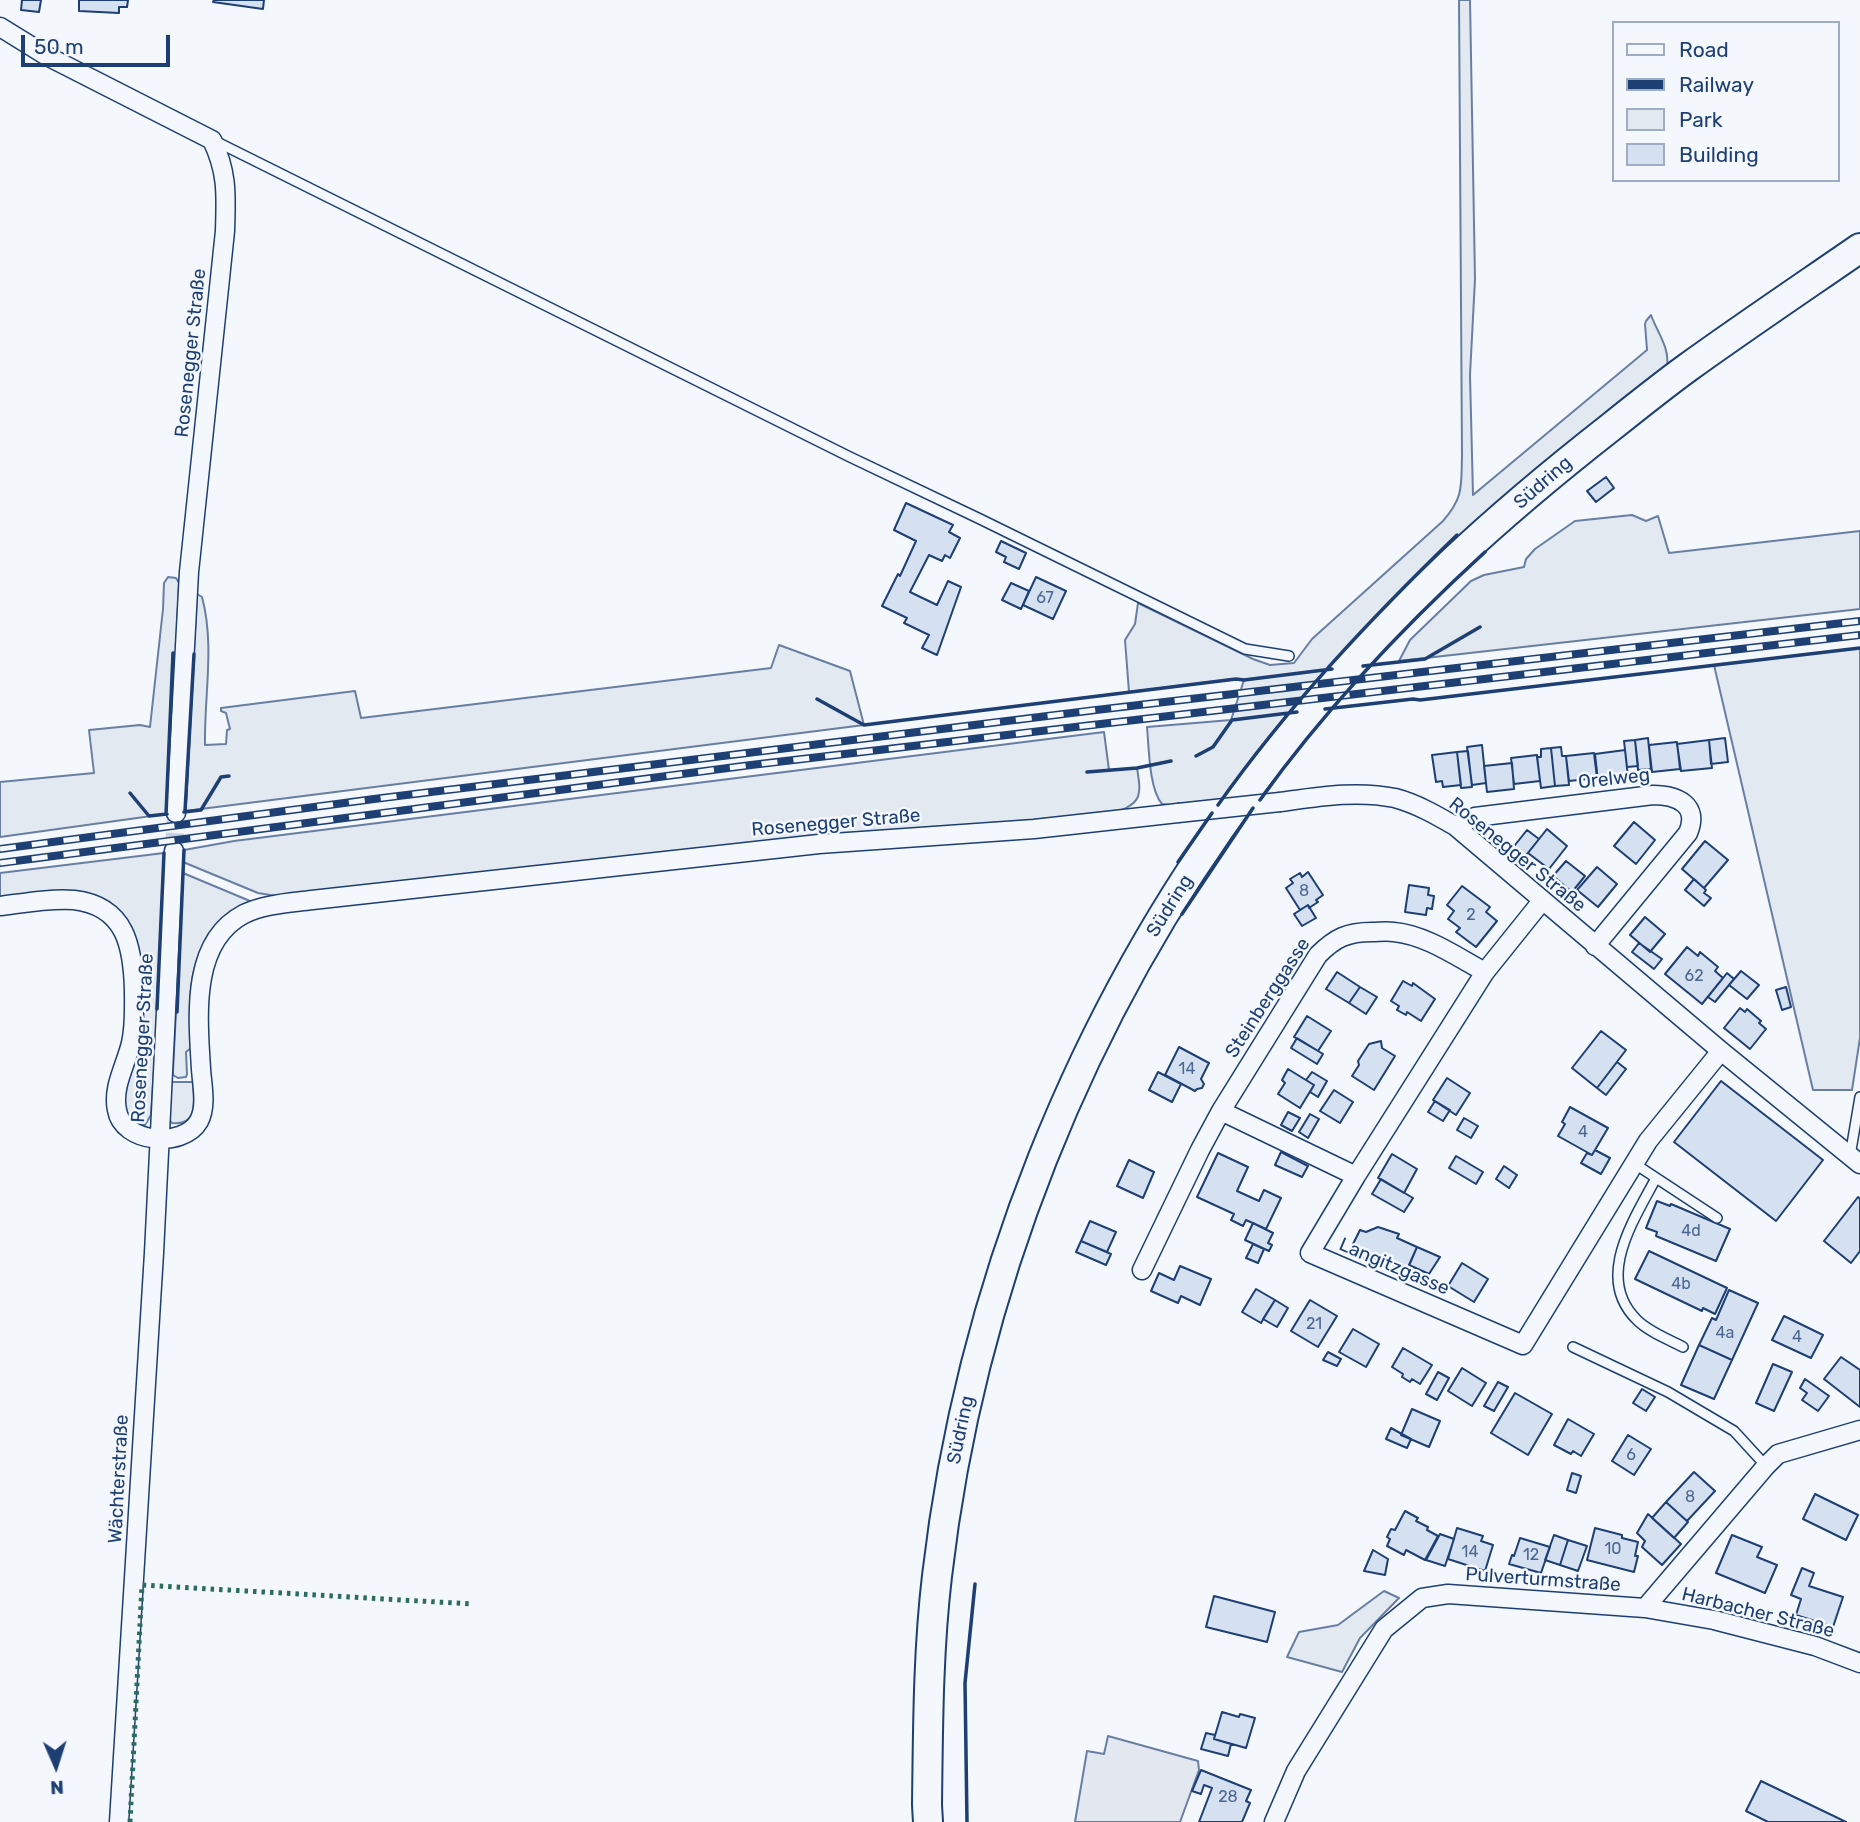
<!DOCTYPE html>
<html>
<head>
<meta charset="utf-8">
<style>
	body { margin:0 }
	#map { position:relative; width:1860px; height:1822px; overflow:hidden; background:#f4f7fb; font-family:Rubik,sans-serif }
	canvas { display:block }
	.legend { position:absolute; left:1612px; top:21px; width:228px; height:161px; box-sizing:border-box; background:#f4f7fb; border:2px solid #9eadc5; margin:0; padding:9px 12px; list-style:none; font-size:21px; color:#1d3f73 }
	.legend li { display:flex; align-items:center; gap:14px; height:35px }
	.legend b { width:35px; border:2px solid #9eadc5 }
	.north { position:absolute; left:21px; top:1731px; width:70px; height:70px; -webkit-text-stroke:5px #f4f7fb; paint-order:stroke; rotate:177deg; font-size:19px; font-weight:700; line-height:28px; text-align:center; color:#1d3f73 }
	.north::after { content:''; display:block; margin:auto; width:24px; height:32px; background:#1d3f73; clip-path:polygon(50% 0,100% 100%,50% 72%,0 100%) }
	.scale { position:absolute; left:21px; top:35px; width:149px; height:32px; box-sizing:border-box; border:4px solid #1d3f73; border-top:0; padding-left:9px; font-size:21px; line-height:24px; white-space:nowrap; color:#1d3f73; -webkit-text-stroke:5px #f4f7fb; paint-order:stroke }
</style>
</head>
<body>
<div id="map">
<canvas width="1860" height="1822"></canvas>
<ul class="legend">
<li><b style="height:9px;background:#f4f7fb"></b>Road</li>
<li><b style="height:9px;background:#1d3f73"></b>Railway</li>
<li><b style="height:19px;background:#e3e9f0"></b>Park</li>
<li><b style="height:19px;background:#d5e0f0"></b>Building</li>
</ul>
<div class="north">N</div>
<div class="scale">50 m</div>
</div>
<script>
const g = document.querySelector('canvas').getContext('2d');
g.lineJoin = 'round';
function fill(path, color) { g.fillStyle = color; g.fill(path, 'evenodd'); }
function trace(path, color, width, dash) { g.strokeStyle = color; g.lineWidth = width; g.lineCap = dash ? 'butt' : 'round'; g.setLineDash(dash || []); g.stroke(path); }
function write(font, color, halo, rows, align = 'center') {
  g.font = font + ' Rubik,sans-serif'; g.lineWidth = 5; g.setLineDash([]); g.textBaseline = 'middle'; g.strokeStyle = halo; g.fillStyle = color; for (const [text, x, y, turn = 0] of rows) {
    g.save(); g.translate(x, y); g.rotate((+turn || 0) * Math.PI / 180); g.textAlign = isNaN(turn) ? turn : align; if (halo) g.strokeText(text, 0, 0); g.fillText(text, 0, 0); g.restore();
  }
}
const green = new Path2D(`
	M1459,0H1470L1475,279L1470,375L1473,495L1647,350L1645,324L1646,321L1651,315C1657,332 1670,348 1667,366L1460,538L1457,536C1370,619 1293,702 1222,799L1170,805L1162,804C1149,789 1149,748 1147,727L1231,720L1244,680L1236,679L1129,692L1125,640L1135,624L1138,603L1253,659L1270,665L1294,663L1312,639L1443,521C1464,497 1461,486 1462,456Z
	M1632,515L1646,521L1658,516L1669,553L1860,531V609L1399,661L1410,640L1471,581L1484,575L1524,567L1526,559L1535,549L1575,521Z
	M168,577L176,578L179,583L176,653L173,654L166,814L0,837V782L94,773L89,730L140,725L150,727L163,609L164,583Z
	M197,594L202,597C215,645 204,697 205,745L226,744L227,730L230,729L226,713L221,711V708L355,691L361,718L771,668L779,645L850,671L864,725L185,811Z
	M1860,648V1038L1852,1090H1813L1714,665Z
	M1104,732L1109,770L1137,768C1141,793 1143,803 1116,812L492,872L276,896L258,893L183,862L184,850L234,841Z
	M164,853L157,1009H158L151,1115L145,1125H134L121,1108L127,1072L126,920L120,912L111,905L0,901V873Z
	M183,873L250,901C243,907 231,911 223,918C187,951 188,1004 191,1048L186,1052L187,1074L186,1077L178,1078L173,1075V1071Z
	M170,1082H193C194,1100 199,1126 172,1123L168,1119Z
	M1384,1591L1399,1598L1360,1638L1342,1672L1287,1657L1299,1632L1338,1625Z`);
fill(green, '#e3e9f0');
trace(green, '#687fa3', 2);
const parking = new Path2D(`
	M1108,1736L1198,1761L1199,1770L1180,1822H1075L1087,1751L1104,1754Z`);
fill(parking, '#e3e8f0');
trace(parking, '#687fa3', 2);
const building = new Path2D(`
	M22,0H41L39,12L21,10Z
	M79,0H128L127,7H119V13L79,11Z
	M214,0H264L263,9L213,2Z
	M1606,477L1614,488L1596,502L1587,491Z
	M906,503L953,525L949,532L960,538L950,558L945,555L942,561L929,555L910,592L937,605L948,581L961,587L937,655L922,648L929,635L904,623L907,618L882,606L898,574L900,576L916,541L894,530Z
	M1001,541L1026,553L1019,569L1004,562L1006,557L996,552Z
	M1036,577L1066,591L1053,619L1023,605Z
	M1011,583L1029,591L1021,609L1002,600Z
	M1648,738L1651,769L1638,770L1635,740Z
	M1725,738L1728,762L1711,764L1709,740Z
	M1635,740L1638,766L1627,767L1624,741Z
	M1709,740L1712,768L1681,771L1677,744Z
	M1677,742L1680,769L1652,772L1649,745Z
	M1482,745L1486,783L1472,785L1467,747Z
	M1561,747L1562,756H1566L1569,785L1555,786L1551,748Z
	M1551,748L1555,786L1541,788L1537,757H1541V749Z
	M1625,750L1628,777L1598,781L1595,754Z
	M1468,751L1472,787L1461,788L1457,752Z
	M1457,752L1461,785L1443,787L1442,781L1436,782L1432,755Z
	M1594,753L1597,778L1569,781L1566,756Z
	M1537,755L1540,781L1514,784L1511,758Z
	M1512,763L1514,789L1487,792L1484,766Z
	M1634,822L1655,840L1636,864L1614,846Z
	M1547,829L1567,846L1549,869L1528,853Z
	M1527,830L1539,839L1519,864L1507,855Z
	M1705,841L1728,860L1704,888L1682,869Z
	M1566,861L1585,876L1572,892L1553,876Z
	M1597,867L1617,884L1598,907L1577,890Z
	M1308,872L1323,895L1316,900L1318,902L1309,908L1308,905L1300,910L1286,888L1293,883L1290,879L1300,873L1302,877Z
	M1694,879L1706,890L1704,893L1711,898L1704,906L1685,890Z
	M1409,885L1429,888L1428,895L1434,896L1432,909L1427,908L1426,915L1405,912Z
	M1462,886L1490,907L1486,912L1497,921L1476,947L1456,932L1460,928L1448,919L1454,911L1447,905Z
	M1308,905L1316,918L1302,926L1294,914Z
	M1645,917L1665,934L1650,952L1630,935Z
	M1639,943L1662,959L1654,969L1632,952Z
	M1687,947L1698,956L1700,952L1718,967L1715,971L1723,978L1702,1004L1665,974Z
	M1741,971L1759,985L1747,999L1729,985Z
	M1337,972L1360,987L1349,1003L1326,989Z
	M1727,973L1734,979L1715,1002L1708,997Z
	M1403,981L1412,986L1413,983L1435,999L1421,1021L1407,1012L1406,1015L1397,1010L1399,1006L1391,1001Z
	M1360,987L1377,997L1366,1014L1349,1003Z
	M1786,987L1791,1007L1782,1010L1776,990Z
	M1740,1008L1745,1012L1747,1009L1761,1021L1759,1023L1766,1029L1750,1049L1724,1028Z
	M1307,1016L1331,1031L1318,1051L1294,1037Z
	M1601,1031L1626,1050L1597,1088L1572,1068Z
	M1297,1038L1323,1054L1317,1064L1291,1048Z
	M1381,1041L1382,1048L1395,1056L1374,1090L1352,1076L1359,1065L1358,1061L1369,1044Z
	M1179,1047L1209,1063L1201,1079L1204,1084L1202,1088L1197,1089L1195,1091L1165,1075Z
	M1617,1062L1626,1069L1606,1095L1597,1088Z
	M1288,1069L1314,1085L1300,1108L1278,1094L1285,1083L1282,1080Z
	M1158,1072L1181,1084L1172,1102L1149,1090Z
	M1312,1072L1327,1081L1318,1097L1310,1092L1314,1085L1306,1080Z
	M1447,1078L1470,1093L1456,1115L1433,1100Z
	M1721,1081L1823,1160L1776,1221L1674,1142Z
	M1334,1090L1353,1102L1340,1123L1320,1111Z
	M1435,1101L1450,1110L1443,1121L1428,1112Z
	M1570,1107L1608,1128L1592,1155L1558,1136L1565,1124L1562,1122Z
	M1288,1112L1300,1118L1292,1131L1281,1125Z
	M1310,1114L1319,1119L1308,1138L1299,1132Z
	M1464,1118L1478,1126L1471,1138L1457,1130Z
	M1595,1150L1610,1158L1601,1174L1581,1163L1587,1153L1592,1155Z
	M1281,1152L1308,1166L1302,1177L1275,1165Z
	M1218,1153L1248,1167L1237,1191L1259,1201L1264,1190L1281,1198L1266,1229L1246,1220L1243,1226L1231,1220L1234,1214L1197,1197Z
	M1392,1154L1417,1169L1404,1193L1378,1178Z
	M1456,1156L1483,1172L1476,1184L1449,1168Z
	M1129,1160L1154,1172L1143,1198L1117,1186Z
	M1504,1166L1517,1175L1509,1188L1496,1179Z
	M1381,1179L1413,1198L1404,1212L1372,1194Z
	M1858,1197L1860,1199V1251L1851,1263L1824,1241Z
	M1657,1201L1670,1206L1671,1204L1730,1229L1716,1261L1656,1236L1657,1232L1646,1228Z
	M1090,1221L1116,1232L1107,1252L1081,1241Z
	M1253,1223L1273,1233L1268,1243L1272,1245L1269,1251L1245,1240Z
	M1378,1227L1399,1234L1397,1238L1417,1247L1408,1268L1384,1258L1382,1262L1373,1258L1371,1261L1359,1256L1361,1253L1351,1248L1360,1230L1366,1232Z
	M1081,1241L1111,1254L1106,1265L1076,1252Z
	M1253,1244L1264,1249L1258,1263L1246,1258Z
	M1417,1247L1440,1257L1429,1274L1409,1265Z
	M1649,1251L1727,1288L1715,1314L1703,1308L1702,1311L1635,1279Z
	M1462,1263L1488,1279L1474,1302L1448,1286Z
	M1180,1266L1211,1279L1200,1305L1181,1296L1178,1303L1151,1291L1159,1273L1174,1280Z
	M1256,1289L1275,1300L1261,1323L1242,1312Z
	M1729,1290L1758,1303L1732,1360L1699,1345L1712,1318L1716,1320Z
	M1275,1300L1288,1308L1277,1327L1263,1319Z
	M1310,1300L1337,1316L1318,1347L1291,1331Z
	M1784,1316L1823,1335L1811,1358L1772,1340Z
	M1353,1329L1379,1344L1366,1367L1339,1352Z
	M1699,1345L1732,1360L1714,1399L1681,1385Z
	M1403,1348L1432,1365L1420,1384L1412,1379L1410,1382L1402,1377L1403,1374L1392,1367Z
	M1328,1352L1341,1359L1337,1366L1323,1360Z
	M1841,1357L1860,1370V1407L1824,1379Z
	M1773,1364L1792,1372L1774,1411L1756,1403Z
	M1462,1368L1486,1383L1472,1406L1448,1391Z
	M1438,1372L1449,1378L1437,1400L1426,1394Z
	M1805,1379L1829,1396L1818,1411L1802,1400L1807,1393L1800,1388Z
	M1498,1382L1508,1387L1494,1411L1484,1406Z
	M1642,1389L1655,1397L1646,1411L1633,1403Z
	M1515,1393L1552,1414L1528,1455L1491,1433Z
	M1412,1409L1440,1421L1429,1447L1401,1435Z
	M1568,1419L1594,1434L1581,1456L1573,1451L1571,1454L1554,1445Z
	M1391,1428L1411,1439L1407,1448L1386,1439Z
	M1628,1435L1651,1449L1634,1475L1612,1461Z
	M1694,1472L1715,1491L1687,1521L1666,1502Z
	M1572,1473L1581,1476L1576,1493L1567,1490Z
	M1815,1494L1858,1515L1846,1540L1803,1519Z
	M1666,1502L1688,1522L1674,1538L1652,1518Z
	M1405,1511L1418,1518L1416,1521L1428,1527L1427,1530L1438,1536L1425,1560L1406,1550L1404,1555L1387,1546L1390,1539L1387,1537L1391,1529L1395,1530Z
	M1648,1514L1681,1544L1662,1565L1642,1547L1645,1541L1637,1533Z
	M1457,1528L1483,1536L1481,1541L1493,1545L1485,1571L1448,1559Z
	M1595,1528L1622,1535V1538L1638,1542L1635,1556H1638L1634,1572L1587,1560Z
	M1440,1534L1454,1539L1445,1566L1426,1560Z
	M1554,1535L1568,1540L1560,1565L1545,1560Z
	M1732,1535L1762,1547L1757,1557L1777,1565L1765,1593L1716,1573Z
	M1520,1538L1550,1547L1541,1573L1509,1564L1512,1555L1514,1556Z
	M1568,1540L1587,1546L1578,1571L1560,1565Z
	M1373,1550L1388,1559L1385,1575L1364,1571Z
	M1802,1568L1814,1573L1809,1586L1843,1597L1833,1627L1796,1615L1801,1599L1791,1595Z
	M1214,1596L1275,1612L1267,1642L1206,1627Z
	M1222,1712L1239,1717L1240,1714L1255,1718L1246,1748L1214,1739Z
	M1206,1733L1215,1735L1214,1739L1231,1744L1228,1756L1201,1749Z
	M1201,1770L1251,1790L1246,1801L1250,1803L1242,1822H1199L1212,1788L1204,1785L1201,1794L1192,1791Z
	M1761,1781L1846,1822H1768L1746,1811Z`);
fill(building, '#d5e0f0');
trace(building, '#1d3f73', 2);
trace(new Path2D(`
	M174,851L176,813`), '#c9d2e0', 18, [18, 9]);
const lane = new Path2D(`
	M213,140L850,457L980,519L1245,649L1289,656
	M1850,1156L1860,1097
	M1635,1164L1717,1218
	M1656,1178C1634,1220 1594,1278 1637,1320C1649,1332 1668,1339 1683,1347
	M1573,1347L1668,1392L1734,1431L1766,1466`);
const street = new Path2D(`
	M0,27L47,56L212,140C228,173 226,196 225,231L189,572L176,813
	M1280,802C1317,797 1357,790 1395,798C1417,804 1436,815 1455,826L1721,1051L1860,1164
	M1455,826L1475,817L1653,795C1677,795 1700,805 1688,833L1595,946
	M1542,901L1485,972L1356,1176L1310,1253L1523,1345L1648,1141L1721,1051
	M0,906C24,903 50,898 74,900C126,906 133,947 134,991C134,1008 135,1026 131,1043C126,1065 112,1087 117,1110C122,1143 183,1149 199,1121C207,1106 202,1085 201,1069C198,1018 190,942 244,914C265,904 289,903 312,900L819,844L1034,829L1178,813
	M1356,1176L1221,1111L1318,955C1335,938 1347,932 1372,932C1379,932 1386,931 1394,932C1426,935 1457,957 1485,972
	M1142,1270L1200,1150L1221,1111
	M1645,1608L1766,1466L1778,1454L1860,1430
	M119,1822L154,1253L174,851
	M1274,1822L1296,1771L1384,1629L1422,1598L1448,1594L1645,1608L1714,1620L1815,1646L1860,1663`);
const primary = new Path2D(`
	M928,1822L927,1805C928,1729 928,1652 937,1576C970,1291 1080,1013 1252,784C1312,705 1379,631 1451,563C1502,515 1556,470 1611,427C1636,407 1661,387 1687,368C1744,327 1802,288 1860,248`);
trace(lane, '#1d3f73', 12);
trace(street, '#1d3f73', 21);
trace(primary, '#1d3f73', 32);
trace(lane, '#f4f7fb', 9);
trace(street, '#f4f7fb', 18);
trace(primary, '#f4f7fb', 28);
const rail = new Path2D(`
	M0,849L374,799L1096,710L1860,621
	M0,863L751,765L1860,635`);
trace(rail, '#1d3f73', 8);
trace(rail, '#f4f7fb', 5, [16]);
const streetBridge = new Path2D(`
	M1178,813L1280,802`);
trace(streetBridge, '#1d3f73', 21, []);
trace(streetBridge, '#f4f7fb', 18);
trace(new Path2D(`
	M130,1822L142,1585L472,1604`), '#2c6c60', 5, [3.5, 5]);
trace(new Path2D(`
	M1363,666L1425,659L1480,627
	M817,699L864,725L1236,679L1244,680L1332,669
	M1325,709L1413,699L1420,700L1860,648
	M1196,756L1213,747L1232,720L1297,712
	M1087,772L1137,768L1171,761
	M130,793L149,816L167,814
	M1260,800C1325,709 1403,627 1485,552
	M1218,805C1288,706 1370,619 1457,535
	M185,811L194,654
	M184,812L201,810L221,777L229,776
	M166,814L173,653
	M1178,862L1212,813
	M1182,914L1253,808
	M157,1009L164,853
	M177,1012L184,850
	M967,1822L965,1683L975,1584`), '#1d3f73', 3.5);
write('16px', '#4b6792', null, [
	["67",1045,598],
	["8",1304,891],
	["2",1471,915],
	["62",1694,976],
	["14",1187,1069],
	["4",1583,1132],
	["4d",1691,1231],
	["4b",1681,1284],
	["21",1314,1324],
	["4a",1725,1333],
	["4",1797,1337],
	["6",1631,1455],
	["8",1690,1497],
	["10",1613,1549],
	["14",1470,1552],
	["12",1531,1555],
	["28",1228,1797]
]);
write('19px', '#1d3f73', '#f4f7fb', [
	["Rosenegger Straße",191,353,-84],
	["Südring",1543,483,-41],
	["Orelweg",1614,779,-6],
	["Rosenegger Straße",836,823,-5],
	["Rosenegger Straße",1517,855,39],
	["Südring",1170,906,-58],
	["Steinberggasse",1268,998,-57],
	["Rosenegger Straße",143,1038,-87],
	["Langitzgasse",1394,1267,23],
	["Südring",961,1430,-78],
	["Wächterstraße",119,1479,-87],
	["Pulverturmstraße",1543,1580,4],
	["Harbacher Straße",1758,1613,14]
]);
</script>
</body>
</html>
